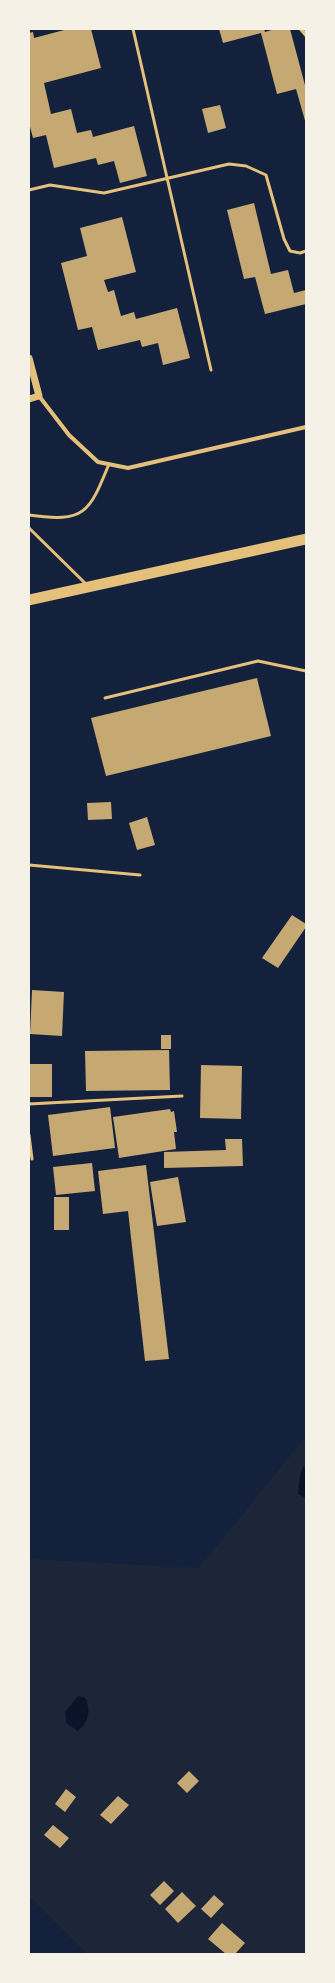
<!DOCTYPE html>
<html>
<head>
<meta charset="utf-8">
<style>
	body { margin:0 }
	#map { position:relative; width:335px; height:1983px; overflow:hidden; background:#14213d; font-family:"Fira Sans Condensed",sans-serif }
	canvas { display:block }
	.frame { position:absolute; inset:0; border:30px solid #f6f1e7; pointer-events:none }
</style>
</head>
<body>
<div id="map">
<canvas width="335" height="1983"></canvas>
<div class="frame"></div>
</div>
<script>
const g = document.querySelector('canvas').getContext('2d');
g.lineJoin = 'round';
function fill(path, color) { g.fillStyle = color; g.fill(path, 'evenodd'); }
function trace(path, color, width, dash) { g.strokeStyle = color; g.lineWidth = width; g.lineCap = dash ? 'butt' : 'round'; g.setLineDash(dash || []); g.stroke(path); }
fill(new Path2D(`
	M306,1436V1954H87L29,1896V1559L199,1568Z`), '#1d2539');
fill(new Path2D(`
	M303,1467L306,1468V1496L304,1497L298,1494L300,1476Z
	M78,1696L86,1698C90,1713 90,1720 78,1731L66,1723L65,1712Z`), '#0b132b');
fill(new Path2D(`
	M68,29H91L101,68L44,83L51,114L71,109L77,133L91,130L93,137L134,126L147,176L120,183L114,161L98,165L96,158L54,168L46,135L33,138L29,123V33L33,32L34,38Z
	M219,29H264L265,32L275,29H290L306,89V124L296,89L277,94L261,33L223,43Z
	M220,105L226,128L208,133L202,109Z
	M254,203L271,274L288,270L294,293L306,290V304L265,314L255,277L244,279L227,210Z
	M122,217L136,272L104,280L108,292L114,290L121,316L134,312L136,319L177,308L190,358L163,365L158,343L142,347L140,340L98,350L92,327L78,330L61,263L87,256L80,228Z
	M257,678L271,736L106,776L91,718Z
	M111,802L112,819L88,820L87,803Z
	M147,817L155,845L137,850L129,823Z
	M292,915L306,924V927L278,968L262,958Z
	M32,990L64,992L62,1036L30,1034Z
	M161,1035H171V1049H161Z
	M169,1050L170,1090L86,1091L85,1051Z
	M29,1064H52V1097H29Z
	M201,1065L242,1066L241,1119L200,1118Z
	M110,1107L115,1148L53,1156L48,1115Z
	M170,1109L171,1112L174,1111L177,1132H174L176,1149L119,1158L113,1117Z
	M225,1139H242L243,1166L164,1168V1152L226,1150Z
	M92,1163L95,1191L56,1195L53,1167Z
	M146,1165L169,1359L145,1361L128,1211L103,1214L98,1171Z
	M178,1177L186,1222L157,1226L150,1182Z
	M54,1197H69V1230H54Z
	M189,1771L199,1781L187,1793L177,1783Z
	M66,1789L76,1797L65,1812L55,1804Z
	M118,1796L129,1805L111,1824L100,1815Z
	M53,1825L69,1838L60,1848L44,1835Z
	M164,1881L174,1891L160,1905L150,1895Z
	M182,1892L196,1906L178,1923L165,1909Z
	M214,1895L224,1904L211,1918L201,1909Z
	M222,1923L245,1943L235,1954H226L208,1939Z`), '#c6a872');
trace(new Path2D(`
	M133,29L211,370
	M29,190L50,185L104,193L229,164L246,166L266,175L284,239L290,251L300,253L306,251
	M29,515C85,523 89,513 109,464
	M29,528L87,585
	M105,698L258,661L306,671
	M29,865L140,875
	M29,1104L182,1096
	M29,1135L32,1159`), '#e5c07b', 3);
trace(new Path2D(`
	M301,29L306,35
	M39,396L69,435L98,462L128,468L306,427`), '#e5c07b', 4);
trace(new Path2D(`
	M29,358L39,396L29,399`), '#e5c07b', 7);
trace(new Path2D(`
	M29,600L306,539`), '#e5c07b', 11);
</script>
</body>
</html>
